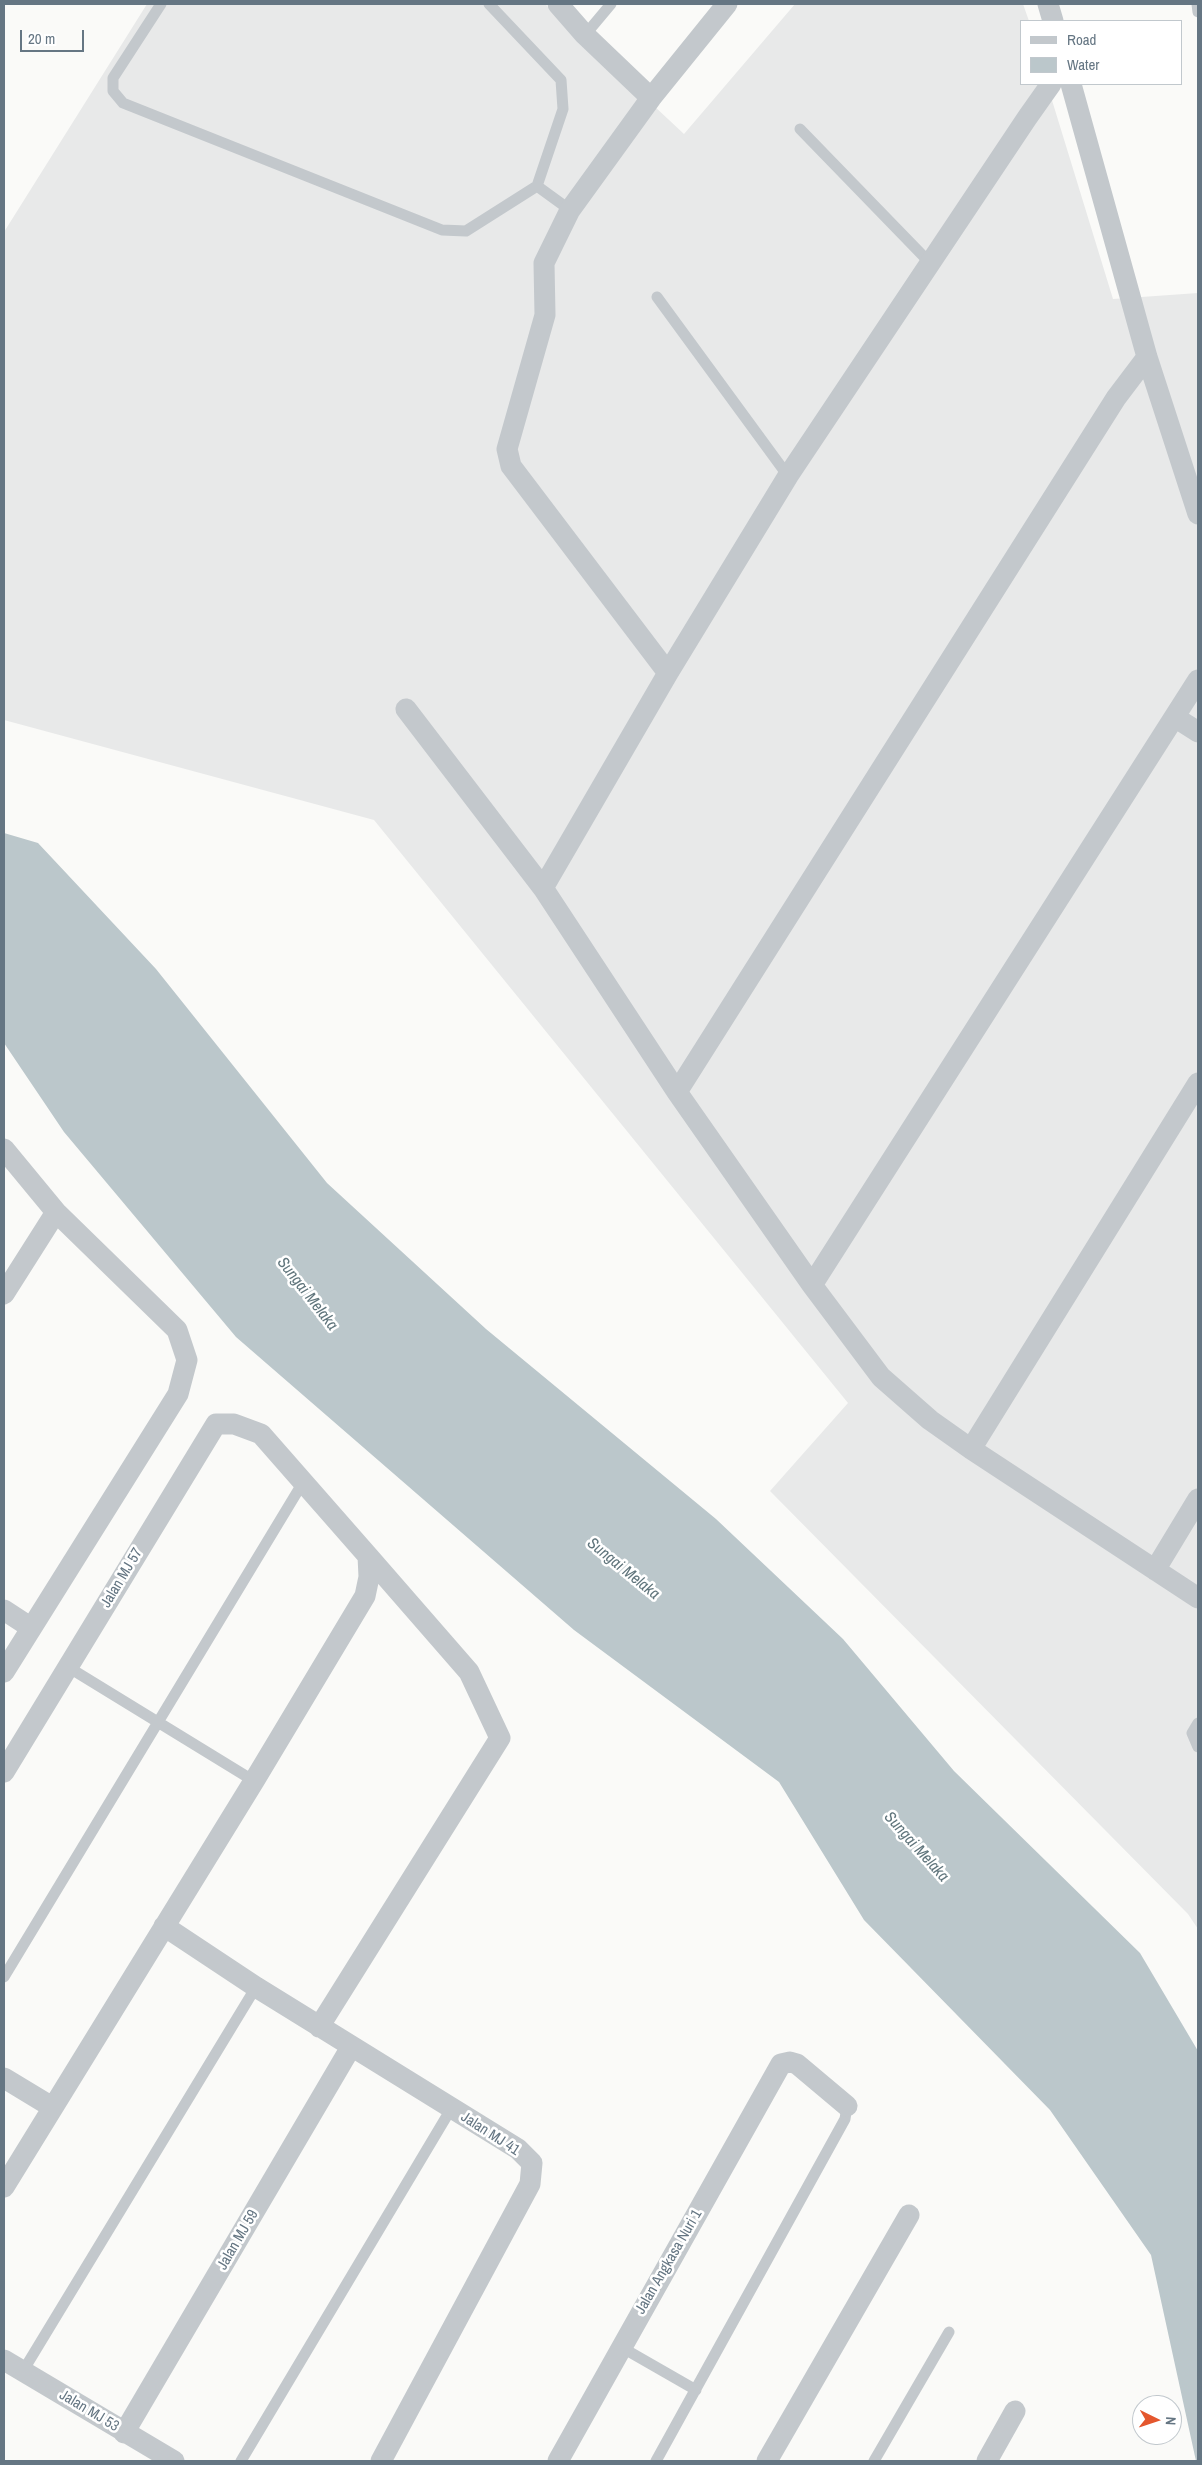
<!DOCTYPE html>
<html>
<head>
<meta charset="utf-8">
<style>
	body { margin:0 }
	#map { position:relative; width:1202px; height:2465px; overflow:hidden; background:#fafaf8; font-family:"Archivo Narrow",sans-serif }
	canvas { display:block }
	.frame { position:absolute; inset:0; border:5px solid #657683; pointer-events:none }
	.legend { position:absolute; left:1020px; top:20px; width:162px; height:65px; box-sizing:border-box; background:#fff; border:1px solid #c1c8cd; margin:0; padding:6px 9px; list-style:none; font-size:15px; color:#657683 }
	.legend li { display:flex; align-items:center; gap:10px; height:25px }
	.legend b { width:25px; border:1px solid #c1c8cd }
	.north { position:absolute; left:1132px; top:2395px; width:50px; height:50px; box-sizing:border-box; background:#fff; border:1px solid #c1c8cd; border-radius:50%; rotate:94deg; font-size:14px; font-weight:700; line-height:20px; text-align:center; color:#657683 }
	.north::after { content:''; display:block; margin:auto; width:18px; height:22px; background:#e4572e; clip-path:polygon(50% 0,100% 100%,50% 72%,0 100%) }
	.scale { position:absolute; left:20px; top:30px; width:64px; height:22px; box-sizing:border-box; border:2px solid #657683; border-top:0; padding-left:6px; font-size:15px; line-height:18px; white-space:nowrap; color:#657683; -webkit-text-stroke:4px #fff; paint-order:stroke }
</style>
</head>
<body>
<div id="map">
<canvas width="1202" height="2465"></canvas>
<div class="frame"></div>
<ul class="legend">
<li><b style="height:6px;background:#c3c8cc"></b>Road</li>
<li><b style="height:14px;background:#bbc7cb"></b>Water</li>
</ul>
<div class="north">N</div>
<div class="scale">20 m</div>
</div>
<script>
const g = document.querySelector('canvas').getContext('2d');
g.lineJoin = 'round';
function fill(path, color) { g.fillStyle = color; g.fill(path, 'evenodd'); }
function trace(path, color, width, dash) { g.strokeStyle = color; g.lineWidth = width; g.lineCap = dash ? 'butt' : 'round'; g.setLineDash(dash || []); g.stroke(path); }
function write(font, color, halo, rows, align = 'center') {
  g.font = font + ' "Archivo Narrow",sans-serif'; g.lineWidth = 5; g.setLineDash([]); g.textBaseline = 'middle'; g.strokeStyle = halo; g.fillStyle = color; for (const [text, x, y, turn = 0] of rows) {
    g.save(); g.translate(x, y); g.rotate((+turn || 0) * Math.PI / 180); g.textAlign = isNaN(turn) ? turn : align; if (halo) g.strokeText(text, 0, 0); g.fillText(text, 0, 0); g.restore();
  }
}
fill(new Path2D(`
	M147,4H545L684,134L795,4H1023L1029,21H1021V84H1047L1113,299L1198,293V1929L1188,1914L770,1491L848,1403L374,820L4,720V232Z`), '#e8e9e9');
fill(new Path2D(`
	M4,833L38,843L156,969L327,1183L486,1329L716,1519L843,1639L954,1771L1140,1953L1198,2051V2461H1196L1151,2255L1050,2110L864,1920L779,1782L574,1630L236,1337L64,1132L4,1043Z`), '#bbc7cb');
trace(new Path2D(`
	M161,4L113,78V91L123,103L442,230L466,231L537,186
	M489,4L561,80L563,109L537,186L570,210
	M1197,4L1198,12
	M585,35L611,4
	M800,129L930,263
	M657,297L788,476
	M68,1667L254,1781
	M1198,1723L1192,1733L1198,1747
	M4,1977L302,1484
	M621,2347L696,2390
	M23,2371L256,1987
	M241,2461L451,2109
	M656,2461L845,2119L847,2106
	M874,2461L949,2332`), '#c3c8cc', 11);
trace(new Path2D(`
	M558,4L585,35L651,98
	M1048,4L1053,21
	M1071,84L1147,357L1198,514
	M668,673L511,466L507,449L545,315L544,263L570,210L651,98L727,4
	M406,709L543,888L677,1092L812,1285L881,1377L930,1420L971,1449L1198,1598
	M1176,718L1198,732
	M543,888L668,673L788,476L1027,118L1051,84
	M677,1092L1116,398L1147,357
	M4,1149L56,1212L177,1330L187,1360L178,1394L4,1672
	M812,1285L1198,680
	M4,1294L56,1212
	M971,1449L1198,1083
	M1155,1570L1198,1499
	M4,1610L30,1627
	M4,1772L216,1424H234L261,1434L368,1556L369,1577L365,1596L254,1781L4,2187
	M164,1926L256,1987L518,2149L532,2163L530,2184L381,2461
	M319,2027L500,1738L469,1672L368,1556
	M4,2078L52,2107
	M4,2360L174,2461
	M124,2433L351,2047
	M558,2461L781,2064L790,2062L797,2064L847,2106
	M767,2461L909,2215
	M987,2461L1015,2411`), '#c3c8cc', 21);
write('15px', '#657683', '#fff', [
	["Jalan MJ 57",122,1578,-59],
	["Jalan MJ 41",490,2134,33],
	["Jalan MJ 59",238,2240,-60],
	["Jalan Angkasa Nuri 1",669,2262,-60],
	["Jalan MJ 53",89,2411,31]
]);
write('italic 16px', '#60757c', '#fff', [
	["Sungai Melaka",307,1294,52],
	["Sungai Melaka",623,1569,39],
	["Sungai Melaka",916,1847,48]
]);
</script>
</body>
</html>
